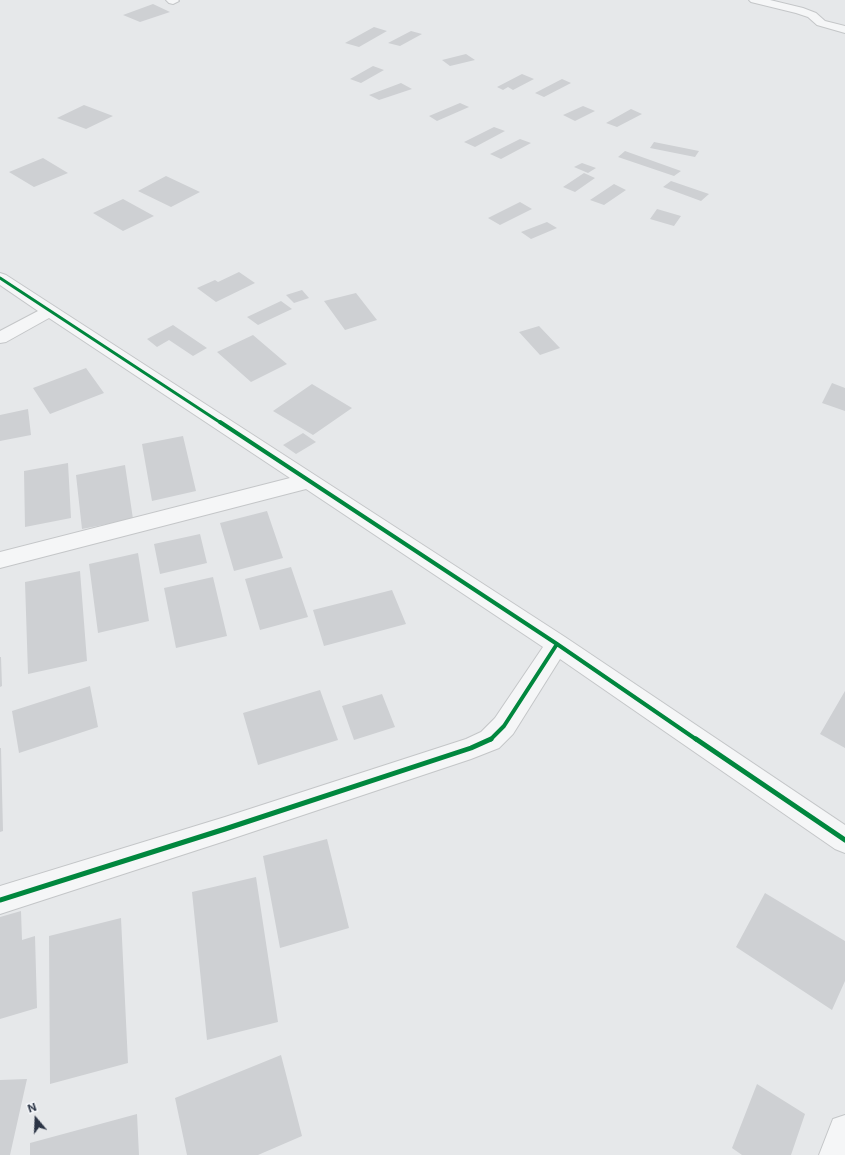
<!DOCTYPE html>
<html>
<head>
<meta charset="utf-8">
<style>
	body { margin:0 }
	#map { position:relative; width:845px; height:1155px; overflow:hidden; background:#e6e8ea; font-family:Inter,sans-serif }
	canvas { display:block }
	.north { position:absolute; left:16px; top:1099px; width:40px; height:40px; -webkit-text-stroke:3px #f4f6f9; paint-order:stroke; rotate:341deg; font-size:11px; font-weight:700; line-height:16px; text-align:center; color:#2b3445 }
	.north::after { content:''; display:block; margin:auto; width:14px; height:18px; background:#2b3445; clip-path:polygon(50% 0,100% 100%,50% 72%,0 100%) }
</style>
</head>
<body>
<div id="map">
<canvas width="845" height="1155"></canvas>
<div class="north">N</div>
</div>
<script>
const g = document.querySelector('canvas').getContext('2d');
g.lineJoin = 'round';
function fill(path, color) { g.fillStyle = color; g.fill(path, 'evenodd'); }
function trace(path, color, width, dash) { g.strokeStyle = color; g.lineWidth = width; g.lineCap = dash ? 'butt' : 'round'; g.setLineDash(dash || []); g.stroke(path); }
fill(new Path2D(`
	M153,4L170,12L140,22L123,15Z
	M374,27L387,31L359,47L345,43Z
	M411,31L422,34L400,46L388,43Z
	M466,54L475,60L450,66L442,60Z
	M373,66L384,70L361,83L350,79Z
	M522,74L534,79L513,90L508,87L503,90L497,87Z
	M562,79L571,83L544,97L535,93Z
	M401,83L412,89L379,100L369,95Z
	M460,103L469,107L437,121L429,116Z
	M84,105L113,116L86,129L57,118Z
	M583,106L595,111L575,121L563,115Z
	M631,109L642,114L617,127L606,123Z
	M494,127L505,131L475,147L464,142Z
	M520,139L531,143L501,159L490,154Z
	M654,142L699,151L695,157L650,148Z
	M625,151L681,171L674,176L618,157Z
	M43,158L68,173L34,187L9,172Z
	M582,163L596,168L588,173L574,167Z
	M584,173L595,178L575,192L563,187Z
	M166,176L200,192L171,207L138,191Z
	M671,181L709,194L701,201L663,187Z
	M614,184L626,190L604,205L590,200Z
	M123,199L154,216L123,231L93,213Z
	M520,202L532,209L500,225L488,218Z
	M657,209L681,216L674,226L650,219Z
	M547,222L557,228L531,239L521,232Z
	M239,272L255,283L216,302L197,288L215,280L218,282Z
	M302,290L309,298L294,303L286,295Z
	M356,293L377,320L345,330L324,301Z
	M281,301L292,309L258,325L247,317Z
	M173,325L207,348L193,356L169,340L157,347L147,339Z
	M539,326L560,348L540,355L519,332Z
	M253,335L287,364L251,382L217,352Z
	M86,368L104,393L50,414L33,388Z
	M832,383L845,388V411L822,403Z
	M312,384L352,408L313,435L273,411Z
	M28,409L31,435L0,441V415Z
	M303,433L316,442L296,454L283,445Z
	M183,436L196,491L152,501L142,444Z
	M68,463L71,518L25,527L24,471Z
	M125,465L133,519L82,529L76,475Z
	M267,511L283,558L234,571L220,523Z
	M200,534L207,563L160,574L154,544Z
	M138,553L149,621L98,633L89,564Z
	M291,567L308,617L260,630L245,579Z
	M80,571L87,661L28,674L25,582Z
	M213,577L227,636L176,648L164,588Z
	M392,590L406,624L324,646L313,610Z
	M0,657H1L2,686L0,687Z
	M90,686L98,727L19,753L12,711Z
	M320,690L338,740L258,765L243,713Z
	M845,691V748L820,734Z
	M382,694L395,727L354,740L342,706Z
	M0,748H1L3,831L0,832Z
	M327,839L349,928L280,948L263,856Z
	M256,877L278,1022L207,1040L192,892Z
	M765,893L845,941V981L832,1010L736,947Z
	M21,911L22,940L35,936L37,1008L0,1019V917Z
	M121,918L128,1063L50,1084L49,936Z
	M281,1055L302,1136L258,1155H187L175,1098Z
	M27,1079L10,1155H0V1080Z
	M757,1084L805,1114L791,1155H742L732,1148Z
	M137,1114L139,1155H30V1143Z`), '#ced0d3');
const minor = new Path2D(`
	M166,0H178L179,1L173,4L169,3Z
	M749,0H770L803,8L816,13L825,21L845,26V33L817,25L808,17L796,13L751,2Z
	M0,273L6,275L565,637L845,825V853L835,849L560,659L513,734L499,748L471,759L225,841L0,914V886L225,817L466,739L481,732L495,718L543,647L306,489L0,568V552L290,478L49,318L6,342L0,343V331L38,311L0,285Z
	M845,1115V1155H819L833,1119Z`);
trace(minor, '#c4c6c8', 2);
fill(minor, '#f5f6f7');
trace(new Path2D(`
	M0,278L221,423`), '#00873e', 3);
trace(new Path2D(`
	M220,422L557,644L697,740
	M490,740L504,726L557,644`), '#00873e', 4);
trace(new Path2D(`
	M696,739L845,840
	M0,900L225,829L471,748L491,739`), '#00873e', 5);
</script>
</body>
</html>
